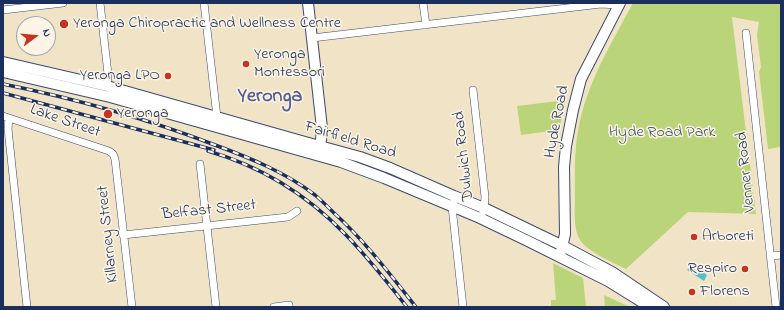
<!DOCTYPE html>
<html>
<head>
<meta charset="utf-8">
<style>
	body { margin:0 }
	#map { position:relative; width:784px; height:310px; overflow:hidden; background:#f1e4c6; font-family:"Indie Flower",sans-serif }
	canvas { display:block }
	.frame { position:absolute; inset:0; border:4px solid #1b2f5e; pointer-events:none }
	.north { position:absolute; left:16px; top:16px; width:40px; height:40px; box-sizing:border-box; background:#fcf5e5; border:1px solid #a2a6af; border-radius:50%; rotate:74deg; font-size:11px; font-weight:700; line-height:16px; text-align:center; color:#1b2f5e }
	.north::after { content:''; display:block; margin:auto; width:14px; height:18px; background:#c8321e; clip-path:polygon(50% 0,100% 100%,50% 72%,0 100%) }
</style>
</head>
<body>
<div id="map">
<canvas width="784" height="310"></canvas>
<div class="frame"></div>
<div class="north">N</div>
</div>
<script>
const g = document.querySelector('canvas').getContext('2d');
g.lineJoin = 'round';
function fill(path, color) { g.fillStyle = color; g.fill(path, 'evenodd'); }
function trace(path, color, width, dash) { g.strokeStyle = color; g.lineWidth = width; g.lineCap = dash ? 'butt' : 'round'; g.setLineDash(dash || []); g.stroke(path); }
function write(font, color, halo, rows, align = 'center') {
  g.font = font + ' "Indie Flower",sans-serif'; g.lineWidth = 3; g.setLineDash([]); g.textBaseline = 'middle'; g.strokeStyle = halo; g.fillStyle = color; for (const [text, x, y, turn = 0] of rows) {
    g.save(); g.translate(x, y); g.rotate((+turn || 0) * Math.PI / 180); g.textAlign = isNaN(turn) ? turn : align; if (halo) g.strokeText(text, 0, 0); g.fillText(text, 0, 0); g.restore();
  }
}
fill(new Path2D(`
	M633,3H781V147L768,149L759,72L761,67L757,35L759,22L732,17L756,214L688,212L626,269C612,262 588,252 580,240C573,229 575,211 575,198C575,177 574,152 578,131C586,84 611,44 633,3Z
	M566,100L559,130L521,135L517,106Z
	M553,263L583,278L586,307H551V300H556Z
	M604,295L630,307H605Z`), '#bad479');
fill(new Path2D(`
	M690,267L699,272L701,271L707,275L704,281L687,270Z`), '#53bfce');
const street = new Path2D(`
	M100,3L108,74L107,86
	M204,3L217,117
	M423,3L426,25
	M3,10L63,3
	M746,33L776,307
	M312,38L601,4L618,5
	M473,90L485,197L484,208L483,212
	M3,116L109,151L113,154L115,159L132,307
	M9,118L8,129L27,307
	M200,164L216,307
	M453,203L452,207L463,307
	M123,235L288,217L297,211
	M770,256L781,255
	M274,307L289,305`);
const secondary = new Path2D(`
	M308,3L322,128L321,140L318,152
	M3,62L107,86L305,142L360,157L390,168L454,196L484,208L563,246L612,272L664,307
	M3,72L110,97L341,162L384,178L480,218L528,241L608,281L650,307
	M561,252L565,234L564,167L566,146L573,110L581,79L620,3`);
trace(street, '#3b4a6e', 8);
trace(secondary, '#3b4a6e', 12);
trace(street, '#fff', 7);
trace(secondary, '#fff', 10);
const rail = new Path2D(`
	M3,84C77,99 145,118 215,145C250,158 285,172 315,195C321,200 327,206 333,212C364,240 390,274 416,307
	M3,93L214,150
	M208,151C260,166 306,194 344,233C367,256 387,282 407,307`);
trace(rail, '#1b2f5e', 3.5);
trace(rail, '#fcf5e5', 2, [6]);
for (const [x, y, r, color] of [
	[64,24,5,"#c8321e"],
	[246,64,4,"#c8321e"],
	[168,76,4,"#c8321e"],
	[108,114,5,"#c8321e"],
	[694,237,4,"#c8321e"],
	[745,269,4,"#c8321e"],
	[692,292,4,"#c8321e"]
]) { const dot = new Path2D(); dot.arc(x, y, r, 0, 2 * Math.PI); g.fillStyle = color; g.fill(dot); trace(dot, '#fcf5e5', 1.5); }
write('16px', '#1b2f5e', '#fcf5e5', [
	["Yeronga Chiropractic and Wellness Centre",73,24],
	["Yeronga",254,55],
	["Montessori",254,73],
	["Yeronga LPO",160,76,"right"],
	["Yeronga",117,114],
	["Arboreti",702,237],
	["Respiro",737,269,"right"],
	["Florens",700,292]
], 'left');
write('16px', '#1b2f5e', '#fcf5e5', [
	["Lake Street",65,122,19],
	["Hyde Road",558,122,-79],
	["Fairfield Road",350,141,17],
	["Dulwich Road",465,156,-96],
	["Venner Road",747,172,-96],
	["Belfast Street",209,211,-6],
	["Killarney Street",109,234,-96]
]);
write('16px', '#435865', '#fcf5e5', [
	["Hyde Road Park",662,133]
]);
write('bold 20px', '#585e94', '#fcf5e5', [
	["Yeronga",270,98]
]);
</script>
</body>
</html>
